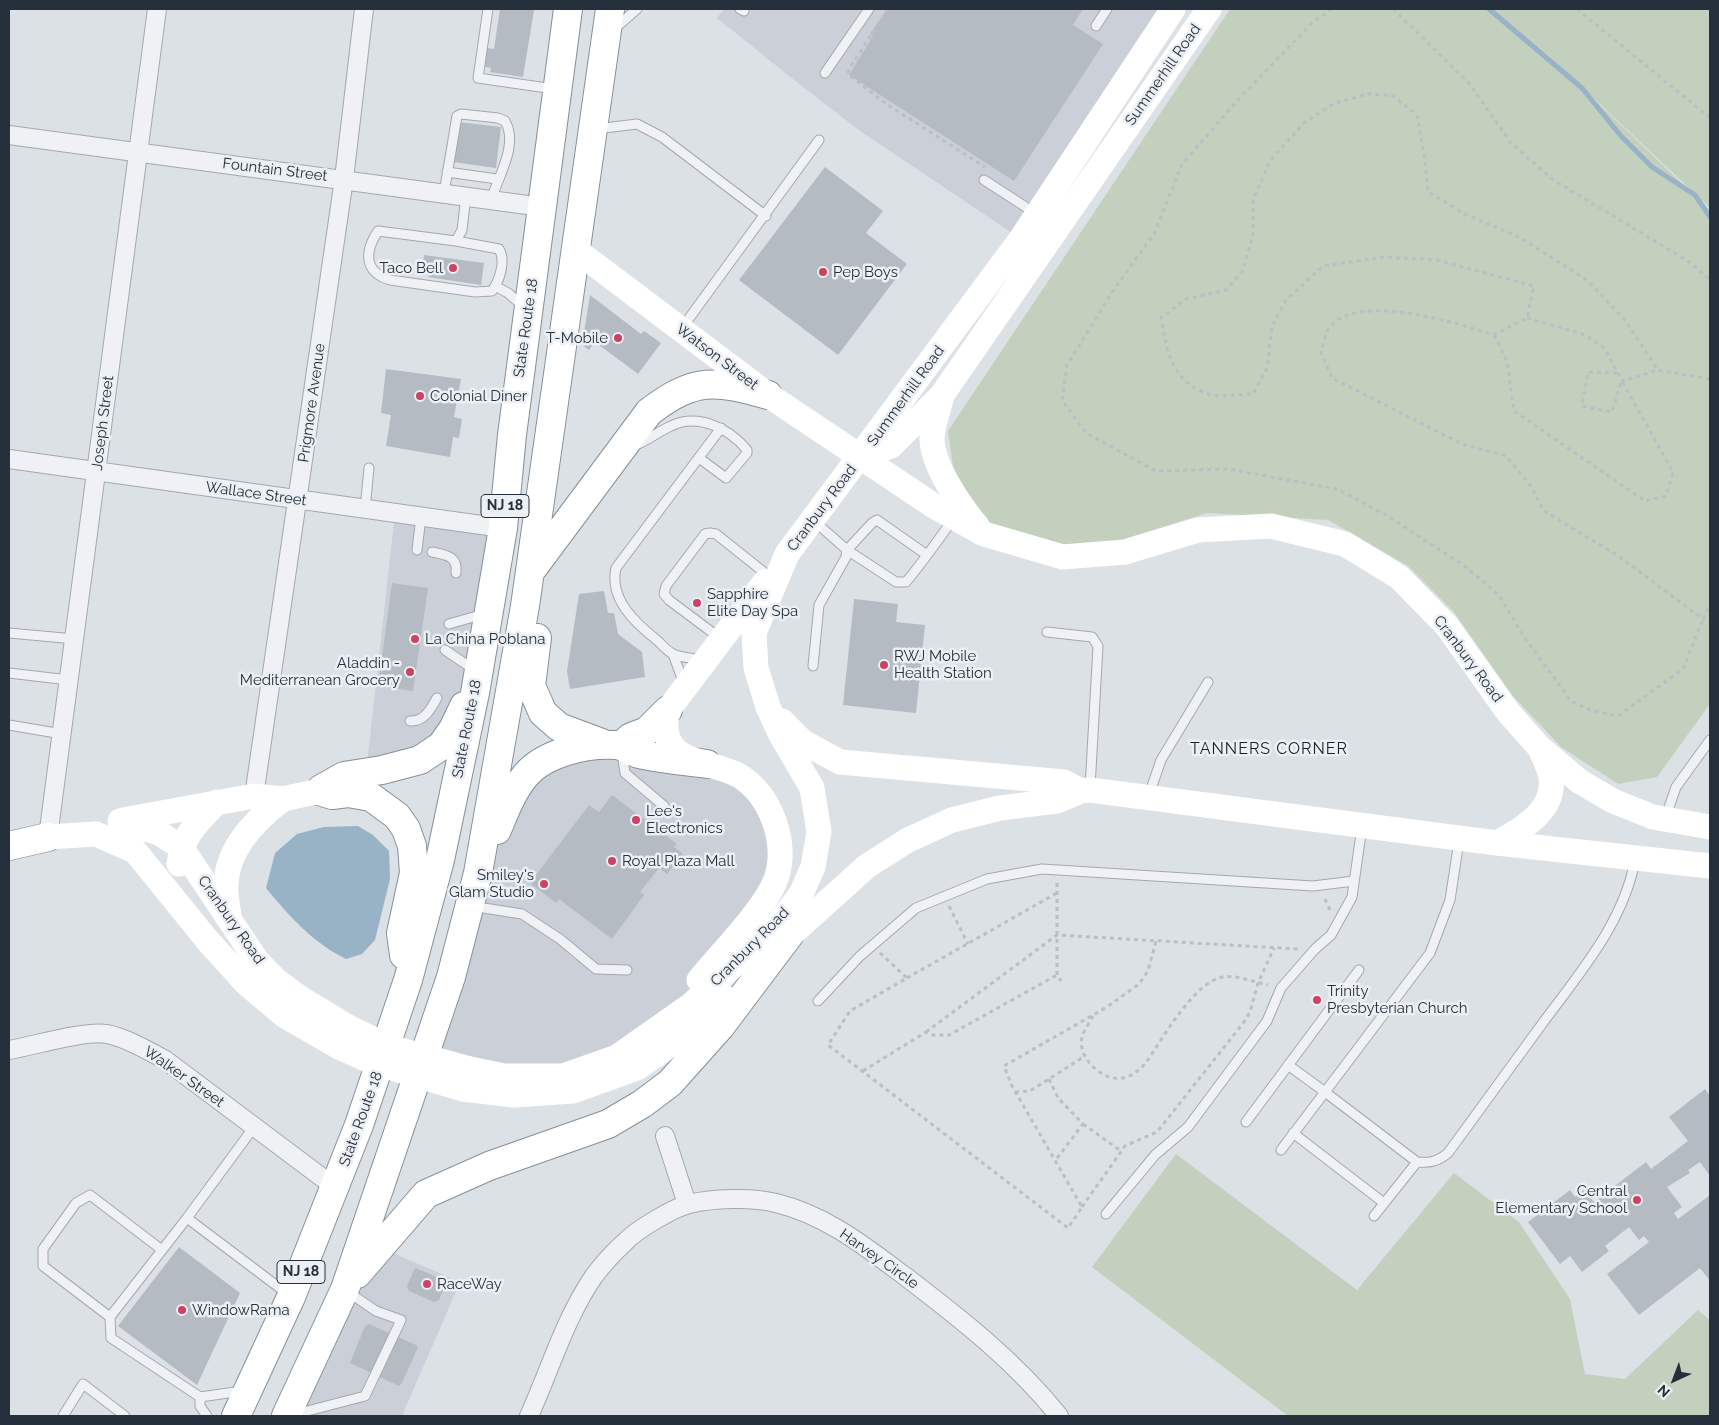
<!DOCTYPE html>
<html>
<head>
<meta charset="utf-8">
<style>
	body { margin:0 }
	#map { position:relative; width:1719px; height:1425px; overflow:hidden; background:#dce1e6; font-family:Raleway,sans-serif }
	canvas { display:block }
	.frame { position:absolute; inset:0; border:10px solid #26303c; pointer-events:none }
	.north { position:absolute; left:1649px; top:1355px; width:50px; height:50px; -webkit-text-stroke:4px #ecf0f4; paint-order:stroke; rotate:223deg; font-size:14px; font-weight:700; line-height:20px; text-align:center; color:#26303c }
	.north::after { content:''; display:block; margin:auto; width:18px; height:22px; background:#26303c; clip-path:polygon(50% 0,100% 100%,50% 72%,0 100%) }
</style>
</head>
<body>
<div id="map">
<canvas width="1719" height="1425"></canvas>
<div class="frame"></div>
<div class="north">N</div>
</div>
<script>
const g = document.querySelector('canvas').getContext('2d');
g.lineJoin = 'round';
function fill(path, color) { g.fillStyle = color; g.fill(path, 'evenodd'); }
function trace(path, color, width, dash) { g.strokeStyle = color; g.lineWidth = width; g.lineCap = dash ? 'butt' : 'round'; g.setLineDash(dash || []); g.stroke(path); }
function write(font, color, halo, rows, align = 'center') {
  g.font = font + ' Raleway,sans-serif'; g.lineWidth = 5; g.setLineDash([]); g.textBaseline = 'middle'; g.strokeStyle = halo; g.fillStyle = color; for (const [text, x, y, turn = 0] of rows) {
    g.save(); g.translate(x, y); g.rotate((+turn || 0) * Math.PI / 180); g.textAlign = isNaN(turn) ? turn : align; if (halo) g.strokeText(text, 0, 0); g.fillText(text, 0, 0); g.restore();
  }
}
fill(new Path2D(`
	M724,9H1173L1021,239L860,131L789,76L717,18Z
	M395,513L503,528L453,729L366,773Z
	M567,751L669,759L760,795L776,880L683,999L648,1038L563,1076L424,1055L512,794Z
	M379,1247L460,1282L402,1416H300Z`), '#cbd0d8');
fill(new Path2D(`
	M1230,9H1710V208L1513,22L1710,210V704L1657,777L1618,784L1561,747L1512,695L1454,612L1408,566L1328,520L1207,513L1118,541L1060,545L988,526L954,474L948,431Z
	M1176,1154L1357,1290L1454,1173L1519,1222L1570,1299L1585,1374L1625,1379L1698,1310L1710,1320V1416H1288L1092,1267Z`), '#c4d0be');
fill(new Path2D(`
	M358,826L373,835L389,851L390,879L375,940L362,954L346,959C313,943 289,916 266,888L275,853L297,834L324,827Z`), '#98b2c6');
trace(new Path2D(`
	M1489,9L1582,88L1621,136L1652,167L1695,195L1710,217`), '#98b2c6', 5);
fill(new Path2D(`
	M500,9L534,10L523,77L490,72L491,68L485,67L487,48L494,49Z
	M887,9H1083L1073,25L1103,44L1014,181L849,75L873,36L870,34Z
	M458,122L501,127L496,168L453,162Z
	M825,167L883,211L866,233L907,264L838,355L739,280Z
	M424,255L484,263L481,285L428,277V274L422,273Z
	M590,295L641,334L644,331L661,343L638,374L595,342L589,350L582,345Z
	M386,369L461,379L454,417L462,419L459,438L453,437L450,457L386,446L391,415L381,413Z
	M392,583L428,588L413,691L378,686Z
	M604,591L608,613H614L618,634L642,652L645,677L570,689L567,671L579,594Z
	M854,599L898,604L896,622L925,625L916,713L843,705Z
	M612,795L677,844L674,847L683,854L667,874L659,868L640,892L644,895L612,939L559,899L556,903L530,883L589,805L599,812Z
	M1705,1089L1710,1096V1176L1700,1162L1688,1170L1690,1173L1667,1187L1682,1207L1674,1213L1678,1219L1710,1195V1281L1700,1268L1639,1315L1607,1274L1649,1242L1644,1236L1639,1240L1629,1227L1605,1246L1609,1251L1582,1272L1570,1256L1560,1264L1528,1222L1570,1190L1575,1197L1584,1190L1594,1202L1646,1162L1651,1169L1688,1141L1669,1117Z
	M179,1247L240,1293L197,1385L118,1326Z
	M415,1268L447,1281L439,1300L434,1302L409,1291L407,1286Z
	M369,1324L416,1345L418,1347L402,1383L399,1386L350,1363L365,1326Z`), '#b4bbc3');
const lane = new Path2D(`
	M488,9L478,78L554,89
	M740,9L744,11
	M1096,26L1107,9
	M613,30L637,9
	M825,73L869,9
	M596,129L637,124L662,137L766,216
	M447,172L497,179
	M984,180L1035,213
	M444,193L457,116L461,114L498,118L505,121C519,144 498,177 491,200
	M456,241L499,249C506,260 500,280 492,291L475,292L390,280C364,272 364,252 378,231L456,241L462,230L466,196
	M495,286L508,293L523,306
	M682,328L819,140
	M633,446C648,441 657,432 671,426C698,413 729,428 747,450V453L726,478L699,458
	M365,509L369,468
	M417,550L421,517
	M432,552C446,555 458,556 456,573
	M927,555L877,520L872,523L847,550L896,582H906C923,562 938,540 954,518
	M449,624L484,614
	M1047,632L1092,637L1098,646L1090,788
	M9,633L75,639
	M721,639L669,600L664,594L666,586L705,534L710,533L716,534L770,577
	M445,650L476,671
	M673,654L684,684
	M703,660C694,658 681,658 673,654C667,651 662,645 658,641C635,623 609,599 616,568L721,428
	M813,666L819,605L846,557L847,550L813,520
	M9,673L69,680
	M410,721C424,722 431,709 437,698
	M9,725L62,734
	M622,752L625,773L664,806
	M1149,795L1161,760L1208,682
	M1665,819L1676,787L1710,740
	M471,906L522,914L560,939L596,969L627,970
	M818,1001L860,956L916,908L987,879L1042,869L1313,886L1354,881
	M1288,1065L1325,1092L1430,953L1450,900L1459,841
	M1246,1122L1359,970
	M1293,1133L1384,1203
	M1281,1150L1325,1092L1417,1162L1374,1216
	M1417,1162C1430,1163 1437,1162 1448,1153C1479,1110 1511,1067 1542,1024C1579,974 1624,922 1635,860
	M1106,1214L1155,1155L1188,1127L1267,1021L1281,988L1315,949L1331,935L1352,897L1362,827
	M187,1218L254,1127
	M110,1317L43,1266V1249L76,1203L90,1195L162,1250
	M200,1397L111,1338L110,1317L187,1218L289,1295
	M292,1415L365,1396L401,1320L376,1311L348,1292
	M63,1416L83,1384L125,1416
	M207,1416L200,1406V1397L242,1391`);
const street = new Path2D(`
	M9,135L542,207
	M9,459L503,528
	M254,796L344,179L364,9
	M48,837L157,9
	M9,1050C33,1046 85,1030 107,1034C127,1038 146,1050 164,1059L336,1188
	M665,1136L687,1204
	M529,1416C550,1370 565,1318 594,1276C603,1264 614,1252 625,1242C636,1230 673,1208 689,1204C713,1198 752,1197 776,1203C826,1215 866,1247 906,1277C961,1319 1016,1362 1059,1416`);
const primary = new Path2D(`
	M9,846L48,837`);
const highway = new Path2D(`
	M533,568L649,412C695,377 715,380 768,395
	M537,638L531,686L543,713L559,727L602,743
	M621,746L631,737L647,731L668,710
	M321,789L344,776L382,770L420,760L441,746L453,729L464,706
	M319,791L332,795L348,793L371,797L397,816L406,829L412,846L414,873L401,933L404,955
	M497,830C505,811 512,792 525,776C545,752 588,743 617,745C625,746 631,752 639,754C661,759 685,761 707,764
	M357,1274L426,1194L489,1166L608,1124L642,1104L670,1083L720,1027L790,934
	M236,1416L291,1297L359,1125L408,980L440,860L475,693L503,528L512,435L568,9
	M286,1416L345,1289L451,977L478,873L525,606L610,9`);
trace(lane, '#a2a8b0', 11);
trace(street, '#a2a8b0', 20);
trace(primary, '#9ca7b2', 30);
trace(highway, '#84909c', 30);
trace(new Path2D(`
	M888,9L849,69L848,74L888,105L985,167
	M1332,9L1313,22L1237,101L1182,164L1154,234L1112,292L1067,365L1062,400L1086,433L1156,471L1228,469L1337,489L1386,515L1462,564L1499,595L1522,634L1571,701L1590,710L1618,716L1683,669L1703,619
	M1393,9L1469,83L1511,143L1552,179L1691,263L1710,280
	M1577,9L1710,118
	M1527,318L1586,335L1605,349L1622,381L1658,370
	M1494,335L1507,361L1514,411L1645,501L1666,496L1673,472L1622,381
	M1617,373L1588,372L1582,406L1612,412L1621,382
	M1710,379L1658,370L1624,319L1588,281L1521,238L1465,214L1428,192L1424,154L1417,115L1393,96L1368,94L1335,103L1305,122L1270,161L1253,200V235L1242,272L1226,290L1186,299L1161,318C1167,353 1173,386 1213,395C1225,397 1240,394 1253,394L1267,368L1272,326L1286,300L1323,266L1384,257L1437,260L1534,286L1527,318L1494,335C1457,323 1358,292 1330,327C1325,333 1323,345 1321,352L1332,378L1462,444L1506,456L1531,486L1543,510L1620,557L1703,619L1710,605
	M1057,883V975L1061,981
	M1325,899L1330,910
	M949,906L968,944
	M880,953L907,978L850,1011L828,1045L1068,1228L1082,1207L1012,1086L1004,1066L1107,1007L1139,984L1148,971L1156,941
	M907,978L1057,893
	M1093,1016C1090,1022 1084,1030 1082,1037C1077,1058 1103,1082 1123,1078C1133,1076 1139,1070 1146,1063C1162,1039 1195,981 1223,977C1239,975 1253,982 1268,985
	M926,1032L1057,935L1298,949
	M863,1071L926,1032L933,1035H949L1057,975
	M1049,1079L1058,1098L1083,1124L1055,1161
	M1015,1092L1030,1091L1085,1056
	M1083,1124L1121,1151
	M1082,1207L1125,1146L1157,1132L1244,1022L1250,1012L1258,983L1274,948`), '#bbbfc5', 3, [4, 4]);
trace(lane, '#eff1f5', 9);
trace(street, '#eff1f5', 18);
trace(new Path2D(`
	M577,251L768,395L934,506L984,534L1063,557L1125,552L1198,530L1271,526L1345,544L1399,577L1447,626L1508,712L1539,747L1579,781L1613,801L1653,817L1710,827
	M942,395C939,409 933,424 932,437C931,464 961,507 978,527
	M860,457L891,446L942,395L1209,9
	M782,721L803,742L840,762L1064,782L1081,791
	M123,820L254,796L283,799L319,791
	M120,821L159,833L181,847L257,961L277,981L300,998L348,1027
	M48,837L96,834L135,851L208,941L247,984L285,1016L339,1047
	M1497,843C1523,829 1559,808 1550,773C1548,765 1543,756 1540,748
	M179,864C183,834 197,823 217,802
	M229,916C228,906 225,895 226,885C227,848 255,820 283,799
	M775,949L867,866L908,840L952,820L1000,808L1057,801L1081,791L1090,790L1497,843L1710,866
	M699,980C720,954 765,909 776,879C788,844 772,795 738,775C721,766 693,763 678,752C664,741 664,725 668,710L765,582
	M470,1069L504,1076H563L617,1057L691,1005L780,922L801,894L813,867L819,832L812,788L781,735L768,707L756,668L754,633L787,554L1021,239L1173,9
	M463,1089L514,1095L573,1091L637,1068L686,1034L724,997`), '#fff', 25);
trace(primary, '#fff', 28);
trace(highway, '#fff', 28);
trace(new Path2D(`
	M348,1027L390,1047L470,1069
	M339,1047L375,1063L463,1089`), '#fff', 25);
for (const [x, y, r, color] of [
	[453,268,5,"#cb4263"],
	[823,272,5,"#cb4263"],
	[618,338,5,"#cb4263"],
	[420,396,5,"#cb4263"],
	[697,603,5,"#cb4263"],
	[415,639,5,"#cb4263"],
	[884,665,5,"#cb4263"],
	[410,672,5,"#cb4263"],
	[636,820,5,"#cb4263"],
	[612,861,5,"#cb4263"],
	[544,884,5,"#cb4263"],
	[1317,1000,5,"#cb4263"],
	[1637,1200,5,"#cb4263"],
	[427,1284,5,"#cb4263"],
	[182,1310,5,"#cb4263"]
]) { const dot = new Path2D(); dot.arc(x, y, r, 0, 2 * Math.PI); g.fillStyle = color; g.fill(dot); trace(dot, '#ecf0f4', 2); }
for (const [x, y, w] of [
	[505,506,48],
	[301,1272,48]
]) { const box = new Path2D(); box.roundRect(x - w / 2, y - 11.5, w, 23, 4); g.fillStyle = '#ecf0f4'; g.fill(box); trace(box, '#26303c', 1); }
write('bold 14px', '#26303c', null, [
	["NJ 18",505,506],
	["NJ 18",301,1272]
]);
write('15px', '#26303c', '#ecf0f4', [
	["Summerhill Road",1163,75,-55],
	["Fountain Street",275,170,7],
	["State Route 18",526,328,-82],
	["Watson Street",717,357,37],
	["Summerhill Road",906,396,-54],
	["Prigmore Avenue",312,403,-82],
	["Joseph Street",103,423,-83],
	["Wallace Street",256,494,8],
	["Cranbury Road",822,508,-53],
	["Cranbury Road",1468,659,53],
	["State Route 18",467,729,-79],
	["Cranbury Road",231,920,55],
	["Cranbury Road",750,947,-45],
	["Walker Street",184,1077,35],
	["State Route 18",361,1119,-70],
	["Harvey Circle",879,1259,35]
]);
write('15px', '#26303c', '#ecf0f4', [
	["Taco Bell",443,268,"right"],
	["Pep Boys",833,272],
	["T-Mobile",608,338,"right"],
	["Colonial Diner",430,396],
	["Sapphire",707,594],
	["Elite Day Spa",707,611],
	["La China Poblana",425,639],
	["RWJ Mobile",894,656],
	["Health Station",894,673],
	["Aladdin -",400,663,"right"],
	["Mediterranean Grocery",400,680,"right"],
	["Lee's",646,811],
	["Electronics",646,828],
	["Royal Plaza Mall",622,861],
	["Smiley's",534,875,"right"],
	["Glam Studio",534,892,"right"],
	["Trinity",1327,991],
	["Presbyterian Church",1327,1008],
	["Central",1627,1191,"right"],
	["Elementary School",1627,1208,"right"],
	["RaceWay",437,1284],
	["WindowRama",192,1310]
], 'left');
g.letterSpacing = '1px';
write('16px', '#19212d', '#ecf0f4', [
	["TANNERS CORNER",1269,749]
]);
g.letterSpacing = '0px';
</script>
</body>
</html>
